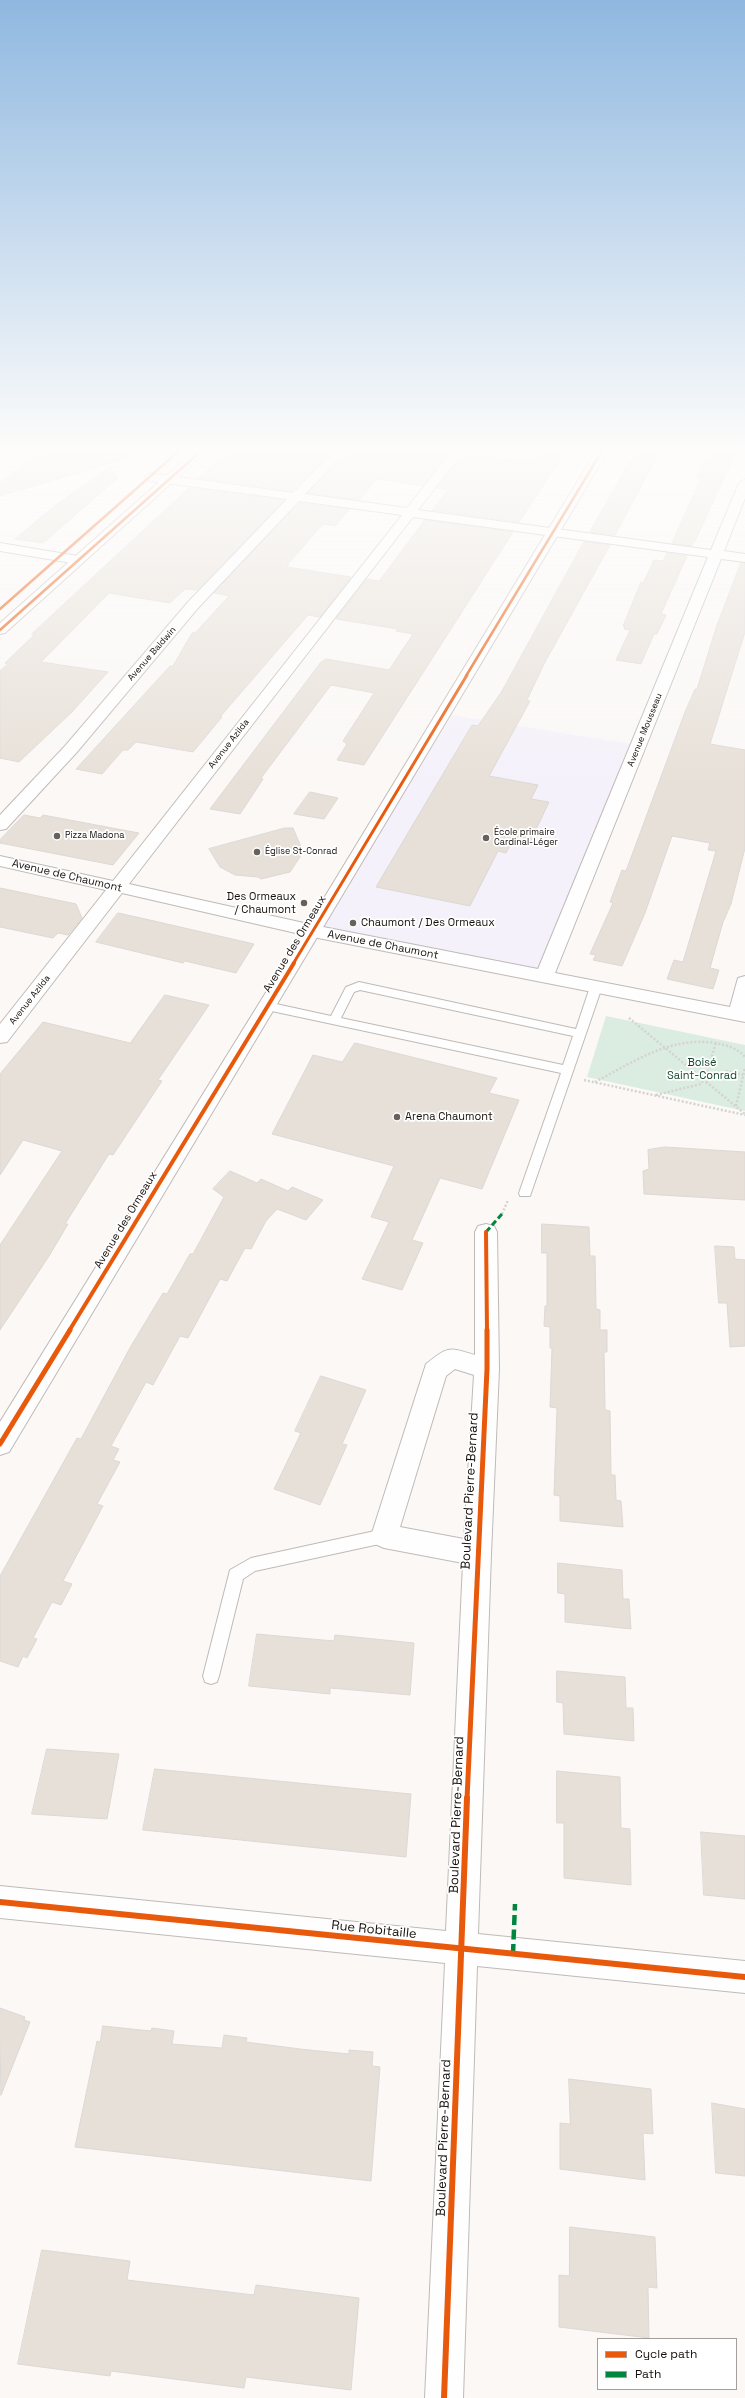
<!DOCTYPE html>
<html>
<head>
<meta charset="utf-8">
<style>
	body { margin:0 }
	#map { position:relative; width:745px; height:2398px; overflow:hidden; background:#fbf8f6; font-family:"Space Grotesk",sans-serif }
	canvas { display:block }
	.legend { position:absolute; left:597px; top:2338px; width:140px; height:52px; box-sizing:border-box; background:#fff; border:1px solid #a29f9d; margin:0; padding:5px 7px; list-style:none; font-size:12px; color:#160f0b }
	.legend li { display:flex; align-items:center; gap:8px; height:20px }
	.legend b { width:20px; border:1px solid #a29f9d }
</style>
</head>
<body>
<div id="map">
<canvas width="745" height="2398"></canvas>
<ul class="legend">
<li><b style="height:5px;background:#e8590c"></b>Cycle path</li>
<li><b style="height:5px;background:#00873e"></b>Path</li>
</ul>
</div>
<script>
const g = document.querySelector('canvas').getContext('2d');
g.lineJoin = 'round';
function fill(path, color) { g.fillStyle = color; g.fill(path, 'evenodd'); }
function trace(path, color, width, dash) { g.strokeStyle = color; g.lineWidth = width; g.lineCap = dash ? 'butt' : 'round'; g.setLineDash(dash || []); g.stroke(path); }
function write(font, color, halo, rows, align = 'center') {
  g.font = font + ' "Space Grotesk",sans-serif'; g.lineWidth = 3.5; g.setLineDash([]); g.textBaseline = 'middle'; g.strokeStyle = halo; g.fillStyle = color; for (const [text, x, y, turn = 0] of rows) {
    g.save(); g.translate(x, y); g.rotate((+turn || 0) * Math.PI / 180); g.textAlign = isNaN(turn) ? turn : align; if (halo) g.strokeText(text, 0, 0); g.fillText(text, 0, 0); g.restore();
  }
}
fill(new Path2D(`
	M446,714L637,745L539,977L321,930Z`), '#f4f1fa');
fill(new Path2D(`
	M606,1016L745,1045V1111L587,1077Z`), '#dbece0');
const building = new Path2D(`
	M43,451H134L135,456L0,496V483Z
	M229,451H332L292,491L199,478Z
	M347,451H444L450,452L423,486L377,479L359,500L308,493Z
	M539,451H566L519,522L432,510L448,490L437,488L464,453L530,461Z
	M636,451H660L615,535L590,532Z
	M710,451H737L695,541L691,546L672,543L701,478H697Z
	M110,467L118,478L43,543L15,539L56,505Z
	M189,488L284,500L197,590L185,589L170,603L109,593L41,662L108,672L72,712L19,762L0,758V671L8,664L5,663L35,634H32Z
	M300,503L350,509L335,526L323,524L287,565H289L287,567L351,577L320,617L308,615L220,717H222L193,752L136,742L128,750H123L102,774L76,769L170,666H173L192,633L196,632L229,596L214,593Z
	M425,520L513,532L364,765L337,760L347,744L343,741L374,693L331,685L261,778L263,779L240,814L210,809L321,662L326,659L389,670L413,634L396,631L398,629L336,619L367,579L379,581Z
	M584,542L610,545L544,664L527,700L530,701L489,776L538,785L531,799L549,802L530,842L514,838L506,853L498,851L470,906L376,887L472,725L478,726L502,691Z
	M667,553L687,556L661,614L666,615L657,634H654L641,664L616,660L630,630L624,629L625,627L623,626L641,582L643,583L654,560L663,561Z
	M741,563H745V632L710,744L745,750V848L731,904L723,922L710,968L719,970L713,989L667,979L674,960L683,962L716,851L708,850L710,843L672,836L645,913L622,966L593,960L596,955L590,954L613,903L610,902L622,870L626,871L685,712L695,689H697L716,628Z
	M310,792L338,798L324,819L294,814Z
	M24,815L40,818L43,815L139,833L113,865L0,843V840Z
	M285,828H293L302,849L300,857L290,872L261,879L258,877L235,875L220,867L209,849Z
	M0,888L76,904L82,918L68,935L58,933L53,938L0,927Z
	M118,913L141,918L254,944L236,973L185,961L183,963L96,942Z
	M165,995L209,1005L158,1080L162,1081L113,1155L109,1154L65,1224H68L49,1256L0,1330V1245L62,1151L23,1140L0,1175V1074L43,1022L130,1043Z
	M355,1043L497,1078L489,1093L519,1100L482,1189L440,1178L412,1240L423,1243L402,1290L362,1279L389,1222L371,1217L394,1166L272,1134L313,1055L342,1062Z
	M665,1147L745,1152V1200L644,1194L643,1171L649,1169L648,1150Z
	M230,1171L257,1183L261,1179L288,1191L292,1187L323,1200L306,1220L277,1209L266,1221L251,1249L245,1248L227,1281L220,1279L188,1338L180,1336L153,1385L146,1382L111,1446L119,1449L113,1460L120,1462L97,1504L103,1506L63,1581L72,1584L61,1605L52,1602L33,1638L37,1639L27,1658L23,1656L18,1667L0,1661V1576L77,1438L81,1439L131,1346L163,1293L167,1294L190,1254H193L224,1197L213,1189Z
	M542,1224L589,1227L590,1256H595L596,1309L600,1310V1330H607V1352H604L605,1410L610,1411L611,1475H615L616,1500L621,1501L623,1527L560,1521V1496L554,1495L557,1408L550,1407L552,1348H550V1327L544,1326L545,1306H547V1253H542Z
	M715,1246L734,1247L735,1259L745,1260V1346L730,1347L727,1303H719Z
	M321,1376L366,1390L342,1444L347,1445L320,1505L274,1489L301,1433L295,1431Z
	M558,1563L622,1570L623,1599H629L631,1629L565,1622V1594L558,1593Z
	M257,1634L334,1641L335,1635L414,1643L410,1695L330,1688V1694L249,1686Z
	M557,1671L625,1677L626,1708H633L634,1741L564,1734L563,1703L557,1702Z
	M47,1749L119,1754L107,1819L32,1814Z
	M155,1769L411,1794L406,1857L143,1830Z
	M557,1771L620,1777L621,1828L630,1829L631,1885L564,1878V1823H557Z
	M701,1832L745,1836V1899L704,1895Z
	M0,2008L25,2017L24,2020L30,2022L1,2095Z
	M103,2026L151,2031L152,2028L174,2031L172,2044L222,2048L224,2035L247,2038L246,2042L300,2049L349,2054V2050L373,2052L372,2066L380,2067L371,2181L75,2147L97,2041L100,2042Z
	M569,2079L651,2089L653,2134L643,2133L645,2180L560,2169V2123L570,2124Z
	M712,2103L745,2109V2176L716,2173Z
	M570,2227L655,2237L657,2288L648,2287L649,2338L559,2327V2275L569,2276Z
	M42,2250L130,2261L127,2280L254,2295L256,2285L359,2298L351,2390L246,2377L244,2388L111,2371L110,2376L18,2364Z`);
fill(building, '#e7e0d8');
trace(building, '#ddd8d4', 1);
const lane = new Path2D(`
	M359,982L576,1029L590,987L596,983L600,984L602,987L530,1196H520L519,1193L561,1073L267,1010L261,1006L267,1002L331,1016L346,987ZM360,990L573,1036L563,1065L341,1018L354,992Z
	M384,1529L390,1531L392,1536L390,1541L384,1543L255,1571L243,1579L219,1676L217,1682L211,1684L205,1682L203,1676L230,1570L251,1558Z`);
const street = new Path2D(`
	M4,451H17L0,462V454Z
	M334,451H346L305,494L407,508L452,451H464L418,510L711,550L739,483L745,479V498L724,551L745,554V562L721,559L555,973L730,1007L738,978L745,976V1022L313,937L122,893L7,1042L0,1043V1024L106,890L0,866V856L113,881L402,515L299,501L198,608L77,752L6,829L0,830V815L65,746L188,602L287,499L150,481L144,477L150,473L293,493ZM413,517L708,557L538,969L313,925L129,884Z
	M0,543L78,556L84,560L78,564L0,551Z
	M486,1224L494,1226L497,1232L499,1369L491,1554L478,1934L745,1961V1993L477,1966L463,2398H425L445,1963L0,1918V1886L446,1931L463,1563L384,1548L375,1544L371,1536L426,1364C449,1346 448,1347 475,1355V1232L478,1226ZM455,1369L474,1375L464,1539L400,1527L446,1376Z`);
const secondary = new Path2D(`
	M194,451H207L5,633L0,634V623Z
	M596,451H608L9,1452L0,1455V1422L304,931Z`);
trace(lane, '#c0bab7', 2);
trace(street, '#c0bab7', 2);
trace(secondary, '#c0bab7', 2);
trace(new Path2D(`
	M629,1018L745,1114
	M726,1071L743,1075
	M584,1080L745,1115
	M595,1082C633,1062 671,1036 715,1043C727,1045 737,1048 745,1057
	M656,1095L701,1084L706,1076L716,1042
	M736,1106L745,1068
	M502,1214L508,1200`), '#d5d3d2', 2.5, [2, 2]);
fill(lane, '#fefefe');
fill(street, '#fefefe');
fill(secondary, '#fefefe');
trace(new Path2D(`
	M486,1232L502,1214`), '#00873e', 3, [6, 3]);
trace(new Path2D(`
	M513,1954L515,1904`), '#00873e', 4.5, [10, 4.5]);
trace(new Path2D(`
	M0,609L179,451
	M0,630L201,451
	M466,676L602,451`), '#e8590c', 2.5);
trace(new Path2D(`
	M293,964L467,675`), '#e8590c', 3);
trace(new Path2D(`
	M486,1232L487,1331
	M69,1331L294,963`), '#e8590c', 4);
trace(new Path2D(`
	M0,1444L70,1330
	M467,1799L487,1369V1330`), '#e8590c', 5);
trace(new Path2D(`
	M0,1902L745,1977
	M444,2398L467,1798`), '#e8590c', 6);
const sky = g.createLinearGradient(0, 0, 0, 787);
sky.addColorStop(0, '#8fb8e0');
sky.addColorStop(0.57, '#fdfcfb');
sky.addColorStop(1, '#fdfcfb00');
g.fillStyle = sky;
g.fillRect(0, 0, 745, 787);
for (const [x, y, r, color] of [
	[57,836,4,"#66615d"],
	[486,838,4,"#66615d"],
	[257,852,4,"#66615d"],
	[304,903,4,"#66615d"],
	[353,923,4,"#66615d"],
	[397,1117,4,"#66615d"]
]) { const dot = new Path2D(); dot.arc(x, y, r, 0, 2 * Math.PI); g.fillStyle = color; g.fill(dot); trace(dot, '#fff', 1.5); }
write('9px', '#160f0b', '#fff', [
	["Avenue Baldwin",152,654,-49],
	["Avenue Mousseau",645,730,-68],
	["Avenue Azilda",229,744,-52],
	["Avenue Azilda",30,1000,-52]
]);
write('9px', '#160f0b', '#fff', [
	["École primaire",494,833],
	["Cardinal-Léger",494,843],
	["Pizza Madona",65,836],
	["Église St-Conrad",265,852]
], 'left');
write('11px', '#160f0b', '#fff', [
	["Avenue de Chaumont",67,876,13],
	["Avenue des Ormeaux",295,944,-59],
	["Avenue de Chaumont",383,945,11],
	["Avenue des Ormeaux",126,1220,-59]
]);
write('11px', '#160f0b', '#fff', [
	["Des Ormeaux",296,897,"right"],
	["/ Chaumont",296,910,"right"],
	["Chaumont / Des Ormeaux",361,923],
	["Arena Chaumont",405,1117]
], 'left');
write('11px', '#13472e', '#fff', [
	["Boisé",702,1063],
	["Saint-Conrad",702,1076]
]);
write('13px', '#160f0b', '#fff', [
	["Boulevard Pierre-Bernard",470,1491,-87],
	["Boulevard Pierre-Bernard",457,1815,-88],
	["Rue Robitaille",374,1930,6],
	["Boulevard Pierre-Bernard",444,2138,-88]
]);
</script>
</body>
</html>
